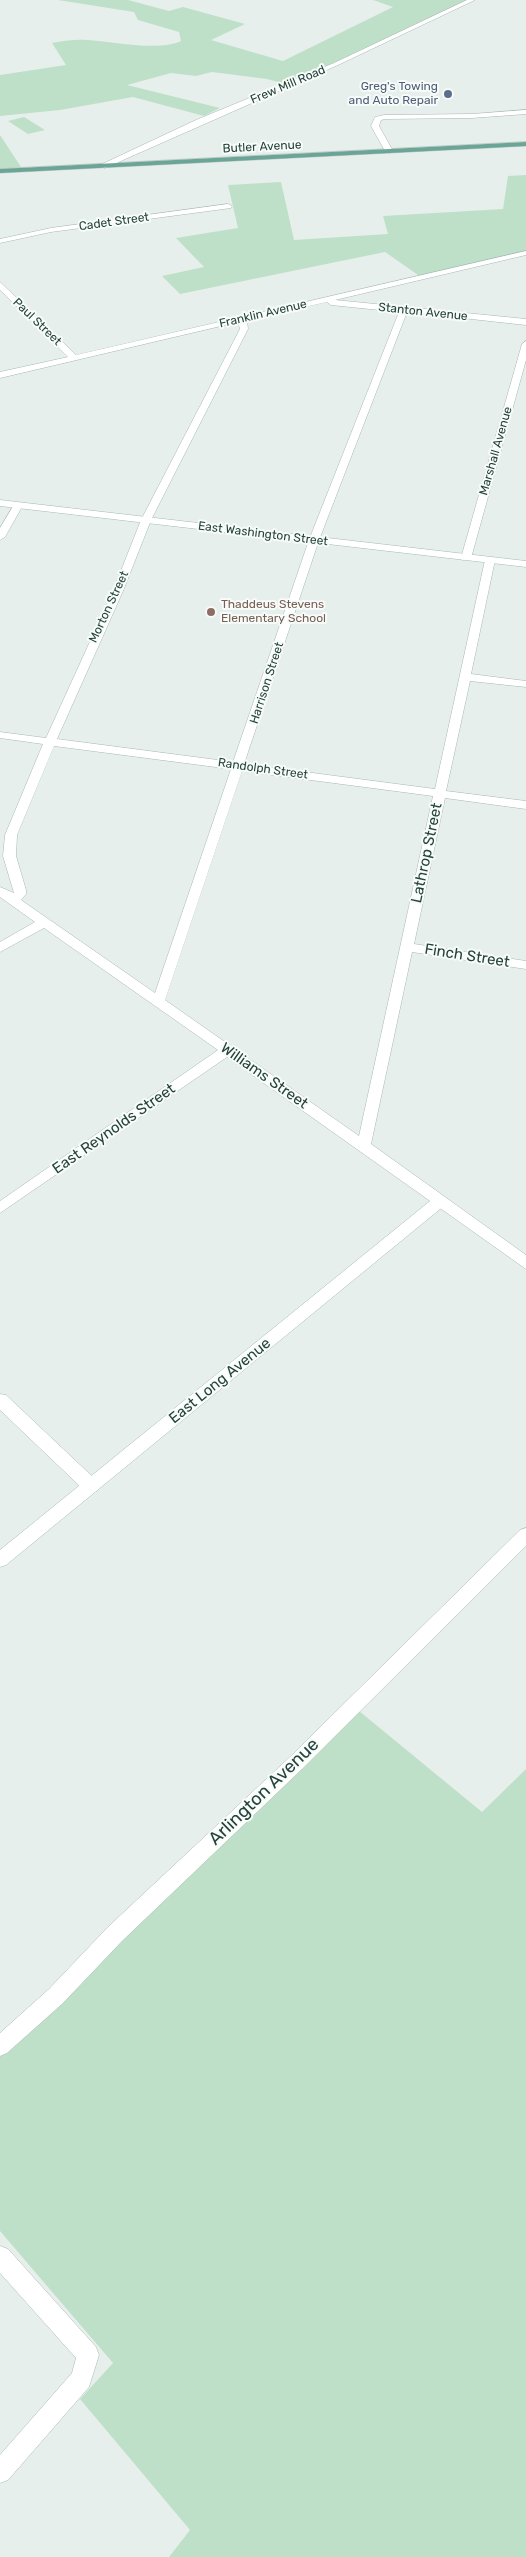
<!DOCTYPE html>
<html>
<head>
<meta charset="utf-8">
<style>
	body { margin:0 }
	canvas { display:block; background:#e6efeb }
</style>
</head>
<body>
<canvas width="526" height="2557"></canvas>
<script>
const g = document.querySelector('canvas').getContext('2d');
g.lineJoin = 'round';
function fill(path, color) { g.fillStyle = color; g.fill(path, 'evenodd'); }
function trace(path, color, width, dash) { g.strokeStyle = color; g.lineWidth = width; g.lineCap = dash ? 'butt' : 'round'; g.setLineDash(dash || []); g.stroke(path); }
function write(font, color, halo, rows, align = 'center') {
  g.font = font + ' Rubik,sans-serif'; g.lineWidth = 4; g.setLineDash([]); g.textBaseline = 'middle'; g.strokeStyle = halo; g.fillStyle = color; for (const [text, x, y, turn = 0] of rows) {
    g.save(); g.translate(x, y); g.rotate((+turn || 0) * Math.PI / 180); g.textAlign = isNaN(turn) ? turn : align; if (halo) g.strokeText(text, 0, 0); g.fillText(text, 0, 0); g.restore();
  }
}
fill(new Path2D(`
	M58,0H128L169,11L183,7L245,24L211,40L283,61L393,7L373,0H472L289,85L267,79L212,72L196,76L171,73L127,85L220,108L204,116L133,97L60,110L0,116V75L66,65L52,43C63,41 75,39 87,40C112,41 158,52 181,41L179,32L138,20L134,12Z
	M24,117L45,130L28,134L8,121Z
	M0,135L23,170L0,171Z
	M526,175V253L421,277L385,252L180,294L162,276L204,267L176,238L238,228L228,185L281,182L294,240L388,234L383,216L503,209L508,176Z
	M353,1706L482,1812L526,1769V2557H169L190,2530L80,2399L113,2363L0,2231V2046Z`), '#bfe0c8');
const street = new Path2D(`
	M467,0H475L338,65L105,168L98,166L196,120L334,63Z
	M526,110V114L472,118L385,119L381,120L379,126L393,151L389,153L385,151L371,126L375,117L384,115L472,114Z
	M228,204L232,206L231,208L51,232L0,243V239L51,228Z
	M526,251V255L335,300L526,319V325L407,312L319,540L244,764L435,789L485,560L494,558L495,560L471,674L526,681V687L470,681L446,791L526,801V809L445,798L414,944L526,961V969L412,952L371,1144L526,1255V1269L227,1057L0,1213V1201L218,1050L44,928L0,952V942L35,922L0,897V887L14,893L3,856L5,835L43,744L0,738V732L46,738L113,591L141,520L240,329L238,322L0,378V372L68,357L0,290V282L76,355ZM327,302L331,305L399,312L309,540L233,762L57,739L123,591L151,520L248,329L247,320ZM54,746L231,769L155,993L21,900L26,894V890L16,856L17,835ZM242,771L433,796L359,1136L165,1000Z
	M526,341V360L471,558L462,560L461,558L522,344Z
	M15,503L23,505L5,537L0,540V528Z
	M0,1394L6,1395L97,1481L99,1486L97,1491L91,1493L85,1491L0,1410Z
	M526,1528V1546L303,1768L122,1941L63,2003L7,2053L0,2056V2033L49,1989L108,1927L291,1756L520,1530Z
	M0,2246L8,2249L96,2347L99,2355L89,2387L8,2480L0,2483V2455L72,2373L76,2358L0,2273Z`);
const secondary = new Path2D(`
	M0,500L526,561V567L0,506Z
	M440,1196L445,1197L447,1201L445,1205L6,1565L0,1567V1550L435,1197Z`);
const primary = new Path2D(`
	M526,142V146L0,173V169Z`);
trace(street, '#a8b8b2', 1);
trace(secondary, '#a4bbb3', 1);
trace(primary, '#c2cac8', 1);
fill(street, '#fff');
fill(secondary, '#fff');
fill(primary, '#6aa596');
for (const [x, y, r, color] of [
	[448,94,5,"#5c6f8a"],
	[211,612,5,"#8d6e63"]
]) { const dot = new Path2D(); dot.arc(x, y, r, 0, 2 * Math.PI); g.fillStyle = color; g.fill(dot); trace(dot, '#f7fbf9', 2); }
write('12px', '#24423a', '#f7fbf9', [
	["Frew Mill Road",288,85,-23],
	["Butler Avenue",262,147,-3],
	["Cadet Street",114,222,-8],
	["Stanton Avenue",423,312,6],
	["Franklin Avenue",263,314,-13],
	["Paul Street",37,322,44],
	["Marshall Avenue",496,451,-74],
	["East Washington Street",263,534,7],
	["Morton Street",109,607,-65],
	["Harrison Street",267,683,-72],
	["Randolph Street",263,769,8]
]);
write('12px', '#4e5e75', '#f7fbf9', [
	["Greg's Towing",438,87],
	["and Auto Repair",438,101]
], 'right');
write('12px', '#785e54', '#f7fbf9', [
	["Thaddeus Stevens",221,605],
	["Elementary School",221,619]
], 'left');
write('15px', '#24423a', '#f7fbf9', [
	["Lathrop Street",427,853,-78],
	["Finch Street",467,956,9],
	["Williams Street",264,1076,35],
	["East Reynolds Street",114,1129,-35],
	["East Long Avenue",220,1381,-39]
]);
write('18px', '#24423a', '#f7fbf9', [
	["Arlington Avenue",264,1792,-44]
]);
</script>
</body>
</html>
